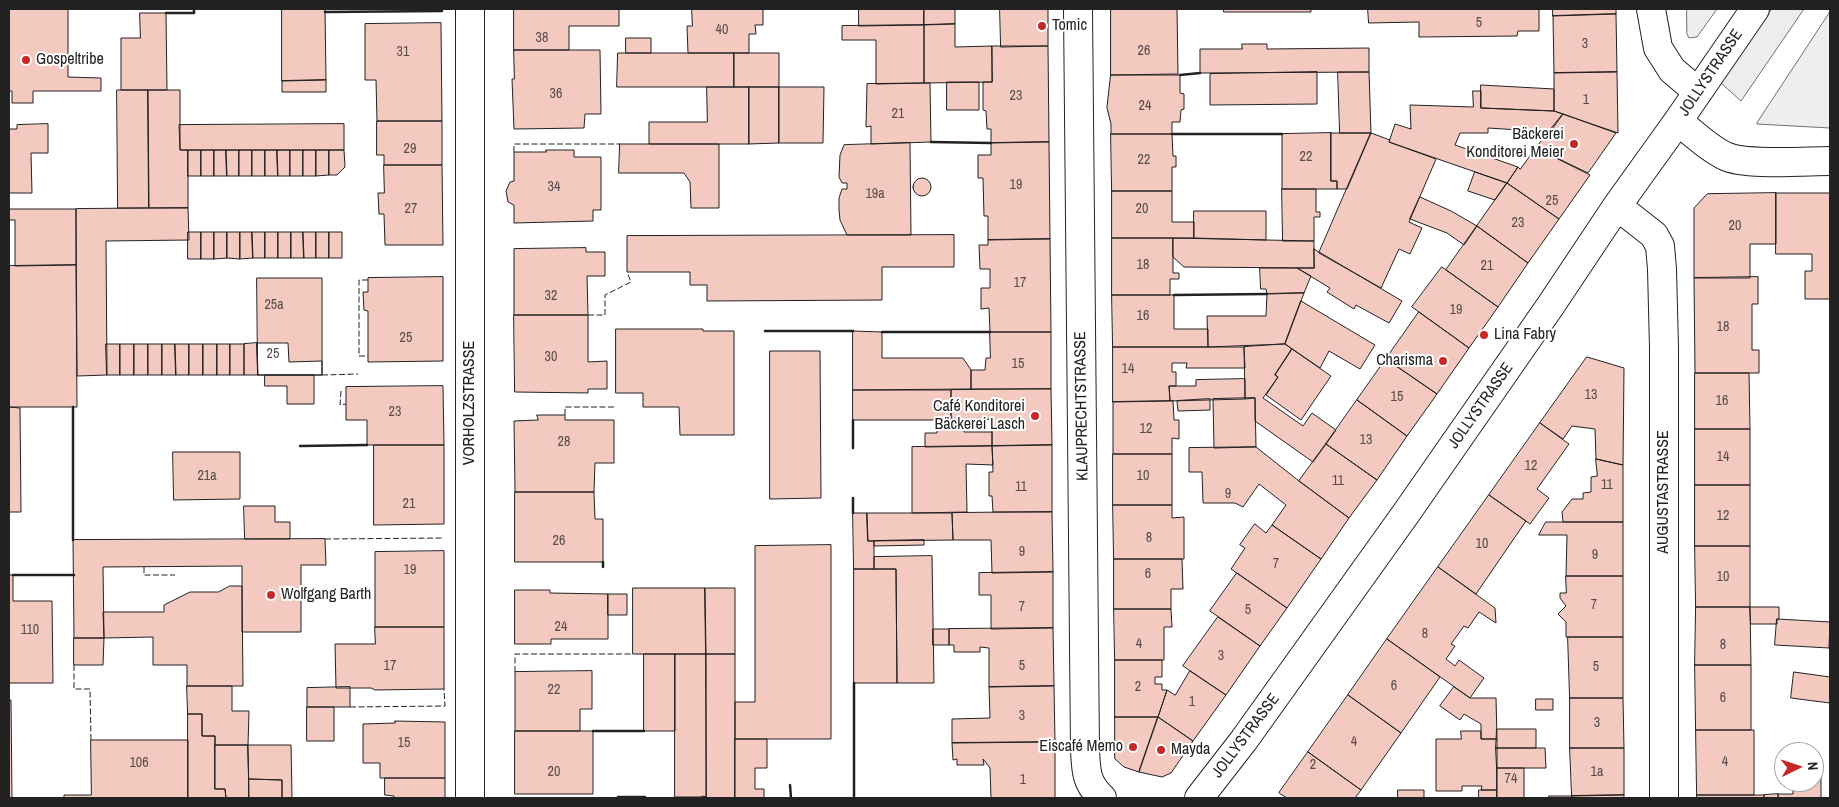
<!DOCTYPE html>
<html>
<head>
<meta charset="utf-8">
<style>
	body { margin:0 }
	#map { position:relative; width:1839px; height:807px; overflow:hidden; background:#fff; font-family:"Archivo Narrow",sans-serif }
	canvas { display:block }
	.frame { position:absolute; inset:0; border:10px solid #222; pointer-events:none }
	.north { position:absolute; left:1774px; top:742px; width:50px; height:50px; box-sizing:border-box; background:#fff; border:1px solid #a7a7a7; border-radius:50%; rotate:86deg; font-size:14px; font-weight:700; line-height:20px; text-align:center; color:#222 }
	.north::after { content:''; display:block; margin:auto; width:18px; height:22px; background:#c62828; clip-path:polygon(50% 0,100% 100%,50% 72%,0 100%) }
</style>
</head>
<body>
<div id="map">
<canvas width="1839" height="807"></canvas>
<div class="frame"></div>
<div class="north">N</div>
</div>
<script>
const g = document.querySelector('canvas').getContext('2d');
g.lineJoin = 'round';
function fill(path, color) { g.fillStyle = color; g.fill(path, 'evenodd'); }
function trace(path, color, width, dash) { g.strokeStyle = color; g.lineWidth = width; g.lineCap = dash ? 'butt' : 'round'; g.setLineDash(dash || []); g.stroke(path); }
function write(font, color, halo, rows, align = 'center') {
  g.font = font + ' "Archivo Narrow",sans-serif'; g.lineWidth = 4; g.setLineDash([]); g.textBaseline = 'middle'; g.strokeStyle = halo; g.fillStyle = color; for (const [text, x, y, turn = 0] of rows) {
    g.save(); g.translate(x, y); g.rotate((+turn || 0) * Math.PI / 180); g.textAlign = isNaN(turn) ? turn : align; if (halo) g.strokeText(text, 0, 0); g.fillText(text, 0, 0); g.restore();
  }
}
const green = new Path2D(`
	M1687,9H1717L1697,37L1689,38L1687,34Z
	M1830,12V128L1757,124V123Z`);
fill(green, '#eee');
trace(green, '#6f6f6f', 1);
const parking = new Path2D(`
	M1772,9H1804L1741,101L1720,82Z`);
fill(parking, '#ededed');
trace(parking, '#6f6f6f', 1);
const building = new Path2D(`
	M9,9H68V77L101,78V91H33V103H12V91H9Z
	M282,9H325L326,80L282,81Z
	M514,9H619V26H569V50H514Z
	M692,9H763V25H755L756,34H749V53H688L687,26H692Z
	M859,9H924V25L859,26Z
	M924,9H955V24L924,25Z
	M1000,9H1048V46L1001,47Z
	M1111,9H1177L1178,74L1111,75Z
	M1224,9H1311V12H1224Z
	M1368,9H1539V31H1518L1517,36L1419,37V22L1369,23Z
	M1553,9H1616V14L1553,16Z
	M140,13H166L167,90H121V38H140Z
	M1616,14L1617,72L1554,73L1553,16Z
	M441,23L442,121H377L376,80H365V24Z
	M955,24V47L992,46V82L924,83V25Z
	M924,25V83L876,84V40H842V26Z
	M626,38H651V53H626Z
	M1242,44H1267V49L1369,48V72L1200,73V49H1242Z
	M992,46H1048L1049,142L991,143V129H987L986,111L983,110V82H992Z
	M514,50H600L601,114H585L584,128L514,129L512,79H514Z
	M618,53H734V87H617Z
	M734,53H779V87H734Z
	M1317,72V104L1210,105V74Z
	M1338,72H1369L1371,133H1340Z
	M1617,72L1618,133L1554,111V73Z
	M1111,75H1180V93L1184,94V109L1181,110L1180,122H1172V134H1111V124L1107,108Z
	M326,80V92H282V81Z
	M947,82H979V110H947Z
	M924,83H930L931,142L871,144V126L866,127L867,84Z
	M1481,85L1554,89V111L1481,108Z
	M707,87H749V144H649V122H707Z
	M749,87H779V143L749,144Z
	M779,87H824L823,143H779Z
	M117,90H148L149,208H118Z
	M148,90H180V150H188V208H149Z
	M1473,91H1481V108L1554,111L1563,114L1550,132L1488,128V133H1460L1455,145L1518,167L1507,183L1389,142L1395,124L1411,129L1410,105L1473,107Z
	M1563,114L1616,133L1588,173L1536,148Z
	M377,121H442V165H384V155H377Z
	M48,124V153H31L32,193H9V129H17V125Z
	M344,124V150H180L179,125Z
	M1331,133V181H1337V189H1282V134Z
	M1331,133H1371L1347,189H1337V181H1331Z
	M1371,133L1390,140L1389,142L1436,159L1409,222L1422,228L1410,254L1399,249L1381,288L1319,253Z
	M1111,134H1172L1173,156H1176V167H1172V191H1112Z
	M1049,142L1050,239L988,240V216H984L983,178H978V155H991V143Z
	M910,143L911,235H847L840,220L839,210V198L842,189H847V183H842L839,177L840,155L844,145Z
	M620,144H719V208H691L690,182L684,173H619Z
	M1536,148L1590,175L1559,219L1507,183L1518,167L1520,169Z
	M188,150H201V176H188Z
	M201,150H214V176H201Z
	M214,150H226L227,176H214Z
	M226,150H239V176H227Z
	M239,150H252V176H239Z
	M252,150H265V176H252Z
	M265,150H277L278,176H265Z
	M277,150H290V176H278Z
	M290,150H303V176H290Z
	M303,150H316V176H303Z
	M316,150H329V175L316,176Z
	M329,150H344L345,167L337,175H329Z
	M546,150H574V157H601V210H593V221L514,223V205L508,202L506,191L510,182L514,181V152H546Z
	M384,165H442L443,245H385L384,214H379L378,193H384Z
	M1475,172L1507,183L1495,200L1468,191Z
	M913 187a9 9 0 1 1 18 0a9 9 0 1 1-18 0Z
	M1507,183L1559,219L1528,263L1477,226Z
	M1282,189H1316V212H1320V217H1314V241H1283Z
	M1112,191H1172V222H1194V238H1112Z
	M1776,193V244H1750V278H1694V208L1707,194Z
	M1776,193H1830V299H1805V271H1812V254H1776Z
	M1420,197L1451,211L1477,226L1464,245L1447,233L1410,219Z
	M188,208L189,240L106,241L107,375L77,376L76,209Z
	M9,209H76V265L15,266V220H9Z
	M1194,211H1266V240L1194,238Z
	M1477,226L1528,263L1498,307L1446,270Z
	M188,232H201V259H188Z
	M201,232H214V259H201Z
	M214,232H227V258L214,259Z
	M227,232H240V259L227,258Z
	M240,232H252L253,258L240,259Z
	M252,232H265V258H253Z
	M265,232H278V258H265Z
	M278,232H291V258H278Z
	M291,232H303L304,258H291Z
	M303,232H316V258H304Z
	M316,232H329V258H316Z
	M329,232H342V258H329Z
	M954,235V267H882V300L707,301V285H690V272H627V236Z
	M1112,238H1173V273H1179V279H1170V295H1112Z
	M1173,238L1314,241V268L1184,267L1173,257Z
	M1050,239L1051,332H990L989,308L981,309V288H990V269H980L979,245H988V240Z
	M586,248V252H605V276H587L588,315H514V249Z
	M1314,249L1402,301L1389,323L1356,305L1354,309L1327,292L1330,288L1297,268H1314Z
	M76,265L77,407H9V266Z
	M1442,267L1498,307L1469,348L1412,307Z
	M1260,268H1297L1311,276L1304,293L1267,294L1266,289H1261Z
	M443,277V361L368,362V311L364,310L363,292H368V278Z
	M1758,277V304H1752V350H1759V373H1695L1694,278Z
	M257,278H322V375H258Z
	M1304,293L1285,344L1208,347L1207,316H1266L1267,294Z
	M1112,295H1174V329H1208V347H1113Z
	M1301,301L1375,345L1360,369L1329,351L1320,368L1285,344Z
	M1419,312L1469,348L1437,394L1386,359Z
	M514,315H588V362L607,361V389H588V393L515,392Z
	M616,329H703V331H734V435H680L679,407H643V393H616Z
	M853,331L882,332V358H963L971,370V389L853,390Z
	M990,332H1051V389H971V370H985L986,358H990Z
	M257,343H288L289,362L322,361V375H258Z
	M257,343L258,375H244V344Z
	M106,344H120V375H107Z
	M120,344H134V375H120Z
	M134,344H148V375H134Z
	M148,344H162V375H148Z
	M162,344H175L176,375H162Z
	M175,344H189V375H176Z
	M189,344H203V375H189Z
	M203,344H217V375H203Z
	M217,344H230V375H217Z
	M230,344H244V375H230Z
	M1285,344L1292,349L1275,375L1278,377L1263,398L1303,426L1312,413L1336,430L1313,462L1255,421V398L1245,399L1244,347Z
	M1113,347H1244L1245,368H1186L1187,363H1172V372H1176V386H1169L1170,401L1113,402Z
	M1292,349L1331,376L1301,420L1266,395L1278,377L1275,375Z
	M770,351H820L821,498L770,499Z
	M1587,357L1624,368L1623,465L1596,459L1595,429L1572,426L1563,439L1540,423Z
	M1386,359L1437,394L1407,436L1357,400Z
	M1695,373H1749L1750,429H1695Z
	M265,375H314V404H287V386H265Z
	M1245,379V399L1170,401L1169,386H1196V380Z
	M443,386L444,445H367V420H346V387Z
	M1051,389L1052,445L992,446V419L951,420V390Z
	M853,390H951V420H853Z
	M1255,398L1256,447L1214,448L1213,399Z
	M1210,399V410L1178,411L1177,401Z
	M1357,400L1407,436L1377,480L1326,444Z
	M1173,401L1174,420H1179V439L1172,438V454H1113V402Z
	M9,407L20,408L21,512H9Z
	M537,415H565V420H614V463H595L594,492H515L514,421L538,420Z
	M963,419L964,432H992V446L925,447V433H937V420Z
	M1540,423L1569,444L1537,489L1549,498L1530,524L1489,495Z
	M1695,429H1750V485H1695Z
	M1326,444L1377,480L1349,518L1299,481Z
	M374,445H444V524L374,525Z
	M1052,445V512H993L992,496H989V472H993L992,446Z
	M992,446L993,465L966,464L967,512L912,513V447Z
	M1256,447L1299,481L1349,518L1321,559L1272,525L1286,505L1259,484L1243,507L1235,503H1203L1202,472H1189V448Z
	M173,452H240V499L174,500Z
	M1113,454H1172V505H1113Z
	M1596,459L1623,465V522H1563L1562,512L1572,499H1583V493L1591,492V477L1597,476Z
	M1695,485H1750V546H1695Z
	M515,492H594L595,519H603V562H515Z
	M1489,495L1526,521L1476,594L1438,567Z
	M1113,505H1172V518L1184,517V559H1114Z
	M244,506H275V522H290V539H245Z
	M1052,512L1053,572L992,573L991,540H953L952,513Z
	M853,513H867L868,541H874V569H854Z
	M867,513H952L953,540L868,541Z
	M1546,522H1623V576H1566L1567,535H1539Z
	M1255,524L1266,533L1272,525L1321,559L1287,608L1231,569L1245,548L1240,545Z
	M325,539L326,565H301V632H242V566L103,567L104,638H74L73,540Z
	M924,540V545L874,546V541Z
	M831,545V739H735V702H755V546Z
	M1695,546H1750V607H1696Z
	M444,551V627H375V552Z
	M932,556L934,683H897L896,569H874V557Z
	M1114,559H1182L1183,589H1171V609H1114Z
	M1438,567L1495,608L1496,623L1479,612L1468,628L1464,626L1451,644L1455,646L1446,659L1455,666L1459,660L1484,678L1470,698L1387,639Z
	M854,569H896L897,683H854Z
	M1053,572V628L991,629V595H979V573Z
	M1237,573L1287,608L1260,646L1210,611Z
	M9,575H13V601H52L53,683H9Z
	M1566,576H1623V637H1566V622L1558,614L1566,606L1560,598V593H1566Z
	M230,586H242L243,686H187V665H153V637L104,638L103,612H164V605L190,592H218Z
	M633,588H705L706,654H633Z
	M705,588H735V654H706Z
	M515,590H550V593L608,594V639H551V644H515Z
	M608,594H627V615H608Z
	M1696,607H1750L1751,665H1695Z
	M1750,607H1779V619H1777V624H1751Z
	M1114,609H1171L1172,627H1164V660H1115Z
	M1218,617L1260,646L1226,695L1183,666Z
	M1777,619L1830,622L1829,648L1775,645Z
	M375,627H444V689L375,690L371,688H336L335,644H375Z
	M1053,628L1054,686L989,687V648L980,647V652H954V645H949V629Z
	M933,629H949V645H933Z
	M1568,637H1623V698H1570Z
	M74,638H104L103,665H74Z
	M1387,639L1440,677L1401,733L1348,695Z
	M644,654H675V731H644Z
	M675,654H706V797H675Z
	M706,654H735V798H702V796L706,797Z
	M1115,660H1162V677H1155V684H1162V690H1167L1158,717H1115Z
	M1695,665H1751V730H1696Z
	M592,671V709H580V731H515V672Z
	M1190,671L1226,695L1193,741L1158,717L1167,690L1175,695Z
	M1794,672L1830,677V703L1791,698Z
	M187,686H232V711H249L248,745H215V736H202V714H188Z
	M1054,686L1055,742L952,743V719L990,718L989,687Z
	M350,687V707H307V688Z
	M1454,687L1470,698H1496L1497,739H1481V724L1464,714L1460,720L1440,706Z
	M1348,695L1401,733L1361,790L1308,752Z
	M1570,698H1623L1624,748H1570Z
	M1536,699H1553V710H1536Z
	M9,700H11L12,798H9Z
	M307,707H334V741H307Z
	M188,714H202V736H215V789H225L226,798H188Z
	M1115,717H1158L1139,772L1124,767L1115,759Z
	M1158,717L1193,741L1171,773L1162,777L1139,772Z
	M395,721L445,722V778H380V763H363V724L395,723Z
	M1497,729H1536V748H1496Z
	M1696,730H1754V795H1697Z
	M515,731H593V794H515Z
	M1461,731H1481V739H1497V790H1481L1482,786H1462V791H1436V739H1461Z
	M735,739H767V768H755V789H764V798H735Z
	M91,740H188V798H64V795H91Z
	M1055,742V798H991L990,768L983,759L984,765H957V759L953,760L952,743Z
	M215,745H248L249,798H226L225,789H215Z
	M248,745H291L292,798H282V780L249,779Z
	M1496,748H1545L1546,768H1497Z
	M1570,748H1624V795L1572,796Z
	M1308,752L1361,790L1355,798H1287L1279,793Z
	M1814,757H1821V798H1778V794H1793V782H1814Z
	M1497,768H1524V798H1497Z
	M385,778H445V798H394V796L385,795Z
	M249,779L282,780V798H249Z
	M1398,790H1424V798H1398Z
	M1479,790H1497V798H1479Z
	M1778,794V798H1764V795Z
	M1624,795V798H1572V796Z
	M1697,795H1764V798H1697Z
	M1549,796H1572V798H1549Z`);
fill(building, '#f3c9c0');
trace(building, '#222', 1);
const minor = new Path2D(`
	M470,9V798
	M1078,9L1085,750C1086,771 1086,783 1102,798
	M1651,9L1658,48L1672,70L1698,92
	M1678,121C1693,133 1708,148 1725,156C1745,166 1806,161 1830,161
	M1617,206L1654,235L1660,246L1662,269L1664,348V798
	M1199,798L1244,740L1407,512L1551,305L1617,206L1678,121L1755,9`);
trace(minor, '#222', 30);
trace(minor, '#fff', 28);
trace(new Path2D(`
	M514,152V144H620
	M368,280H359V356H368
	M588,315H605V295L631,282L627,272
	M322,375L358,374
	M341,391L340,405L346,404
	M565,415V407H616
	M325,539L444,538
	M144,567V575H175
	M74,665V689H90L91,740
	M515,672V654H633
	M350,707L445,706L444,689`), '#222', 1, [6, 2.5]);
trace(new Path2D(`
	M325,12L442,11
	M166,13H194V9
	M1180,75L1200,73
	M1172,134H1282
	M931,142L991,143
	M1174,295L1267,294
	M765,331H853
	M882,332H990
	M73,407V540
	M300,446L367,445
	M853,448V420
	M853,513V498
	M603,567V562
	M13,575H74
	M854,683V798
	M593,731H644
	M790,785L791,798
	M618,798V797H645`), '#222', 2.5);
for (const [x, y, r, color] of [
	[1042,26,5,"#c62828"],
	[26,60,5,"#c62828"],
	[1574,144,5,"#c62828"],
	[1484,335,5,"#c62828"],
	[1443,361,5,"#c62828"],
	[1035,416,5,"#c62828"],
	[271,595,5,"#c62828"],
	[1133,747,5,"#c62828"],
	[1161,750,5,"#c62828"]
]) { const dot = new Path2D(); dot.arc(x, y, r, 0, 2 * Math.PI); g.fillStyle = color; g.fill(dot); trace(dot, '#fff', 2); }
write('14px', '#564c4a', null, [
	["5",1479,23],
	["40",722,30],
	["38",542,38],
	["3",1585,44],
	["26",1144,51],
	["31",403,52],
	["36",556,94],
	["23",1016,96],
	["1",1586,100],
	["24",1145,106],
	["21",898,114],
	["29",410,149],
	["22",1306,157],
	["22",1144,160],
	["19",1016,185],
	["34",554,187],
	["19a",875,194],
	["25",1552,201],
	["27",411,209],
	["20",1142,209],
	["23",1518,223],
	["20",1735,226],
	["18",1143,265],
	["21",1487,266],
	["17",1020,283],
	["32",551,296],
	["25a",274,305],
	["19",1456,310],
	["16",1143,316],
	["18",1723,327],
	["25",406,338],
	["25",273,354],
	["30",551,357],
	["15",1018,364],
	["14",1128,369],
	["13",1591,395],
	["15",1397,397],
	["16",1722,401],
	["23",395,412],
	["12",1146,429],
	["13",1366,440],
	["28",564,442],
	["14",1723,457],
	["12",1531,466],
	["21a",207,476],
	["10",1143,476],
	["11",1338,481],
	["11",1607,485],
	["11",1021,487],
	["9",1228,494],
	["21",409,504],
	["12",1723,516],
	["8",1149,538],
	["26",559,541],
	["10",1482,544],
	["9",1022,552],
	["9",1595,555],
	["7",1276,564],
	["19",410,570],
	["6",1148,574],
	["10",1723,577],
	["7",1594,605],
	["7",1022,607],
	["5",1248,610],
	["24",561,627],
	["110",30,630],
	["8",1425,634],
	["4",1139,644],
	["8",1723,645],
	["3",1221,656],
	["17",390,666],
	["5",1022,666],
	["5",1596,667],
	["6",1394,686],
	["2",1138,687],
	["22",554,690],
	["6",1723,698],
	["1",1192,702],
	["3",1022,716],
	["3",1597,723],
	["4",1354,742],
	["15",404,743],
	["4",1725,762],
	["106",139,763],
	["2",1313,765],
	["20",554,772],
	["1a",1597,772],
	["74",1511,779],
	["1",1023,780]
]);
write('16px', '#222', '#fff', [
	["Tomic",1052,26],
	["Gospeltribe",36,60],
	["Bäckerei",1564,135,"right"],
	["Konditorei Meier",1564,153,"right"],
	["Lina Fabry",1494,335],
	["Charisma",1433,361,"right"],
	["Café Konditorei",1025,407,"right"],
	["Bäckerei Lasch",1025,425,"right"],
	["Wolfgang Barth",281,595],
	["Eiscafé Memo",1123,747,"right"],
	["Mayda",1171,750]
], 'left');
write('16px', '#222', '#fff', [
	["JOLLYSTRASSE",1711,73,-56],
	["VORHOLZSTRASSE",470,403,-90],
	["KLAUPRECHTSTRASSE",1082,406,-91],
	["JOLLYSTRASSE",1481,406,-55],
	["AUGUSTASTRASSE",1664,492,-90],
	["JOLLYSTRASSE",1246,736,-53]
]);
</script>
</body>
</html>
